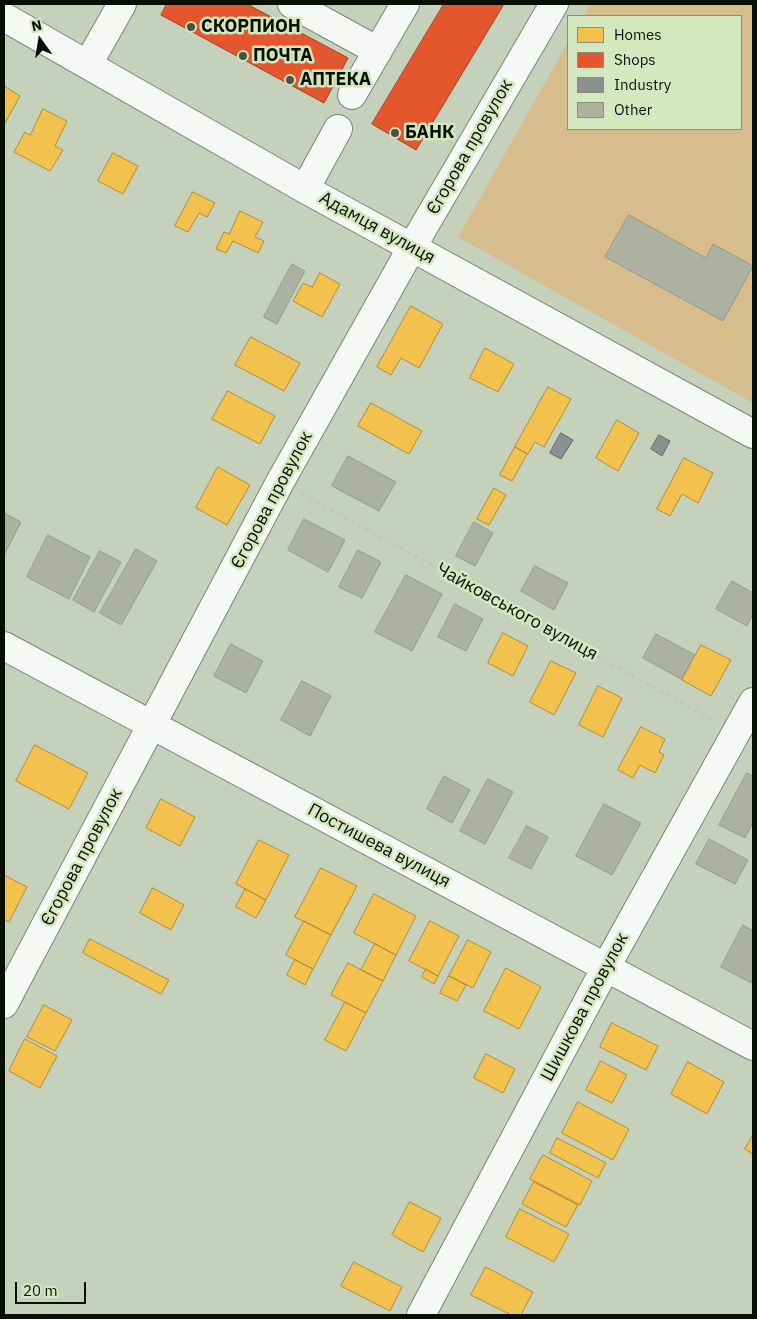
<!DOCTYPE html>
<html>
<head>
<meta charset="utf-8">
<style>
	body { margin:0 }
	#map { position:relative; width:757px; height:1319px; overflow:hidden; background:#c6d1bb; font-family:"IBM Plex Sans",sans-serif }
	canvas { display:block }
	.frame { position:absolute; inset:0; border:5px solid #090f03; pointer-events:none }
	.legend { position:absolute; left:567px; top:15px; width:175px; height:115px; box-sizing:border-box; background:#d4e8bf; border:1px solid #839174; margin:0; padding:6px 9px; list-style:none; font-size:15px; color:#090f03 }
	.legend li { display:flex; align-items:center; gap:10px; height:25px }
	.legend b { width:25px; border:1px solid #839174 }
	.north { position:absolute; left:15px; top:15px; width:50px; height:50px; -webkit-text-stroke:4px #d4e8bf; paint-order:stroke; rotate:347deg; font-size:14px; font-weight:700; line-height:20px; text-align:center; color:#090f03 }
	.north::after { content:''; display:block; margin:auto; width:18px; height:22px; background:#090f03; clip-path:polygon(50% 0,100% 100%,50% 72%,0 100%) }
	.scale { position:absolute; left:15px; top:1282px; width:71px; height:22px; box-sizing:border-box; border:2px solid #090f03; border-top:0; padding-left:6px; font-size:15px; line-height:18px; white-space:nowrap; color:#090f03; -webkit-text-stroke:4px #d4e8bf; paint-order:stroke }
</style>
</head>
<body>
<div id="map">
<canvas width="757" height="1319"></canvas>
<div class="frame"></div>
<ul class="legend">
<li><b style="height:14px;background:#f2c14e"></b>Homes</li>
<li><b style="height:14px;background:#e4572e"></b>Shops</li>
<li><b style="height:14px;background:#8d8d92"></b>Industry</li>
<li><b style="height:14px;background:#adb2a0"></b>Other</li>
</ul>
<div class="north">N</div>
<div class="scale">20 m</div>
</div>
<script>
const g = document.querySelector('canvas').getContext('2d');
g.lineJoin = 'round';
function fill(path, color) { g.fillStyle = color; g.fill(path, 'evenodd'); }
function trace(path, color, width, dash) { g.strokeStyle = color; g.lineWidth = width; g.lineCap = dash ? 'butt' : 'round'; g.setLineDash(dash || []); g.stroke(path); }
function write(font, color, halo, rows, align = 'center') {
  g.font = font + ' "IBM Plex Sans",sans-serif'; g.lineWidth = 5; g.setLineDash([]); g.textBaseline = 'middle'; g.strokeStyle = halo; g.fillStyle = color; for (const [text, x, y, turn = 0] of rows) {
    g.save(); g.translate(x, y); g.rotate((+turn || 0) * Math.PI / 180); g.textAlign = isNaN(turn) ? turn : align; if (halo) g.strokeText(text, 0, 0); g.fillText(text, 0, 0); g.restore();
  }
}
fill(new Path2D(`
	M590,4H753V403L458,237L568,42V129H741V16H583Z`), '#d7bc8e');
const homes = new Path2D(`
	M4,86L20,96L4,125Z
	M43,109L67,121L55,146L63,150L50,171L14,152L25,132L30,135Z
	M113,153L138,166L123,194L98,181Z
	M193,192L215,203L207,217L199,213L188,232L175,226Z
	M240,211L263,222L255,237L264,241L258,253L233,241L226,253L216,249L224,232L229,234Z
	M320,273L340,284L322,317L293,301L303,283L312,287Z
	M411,306L443,324L419,368L401,358L391,375L377,367Z
	M251,337L300,363L284,391L235,365Z
	M485,348L514,364L498,392L470,378Z
	M548,387L571,399L544,447L535,442L528,454L515,447Z
	M228,391L275,416L260,444L212,419Z
	M371,403L422,431L409,454L358,426Z
	M617,420L639,433L618,471L596,458Z
	M515,447L527,454L512,481L500,475Z
	M684,458L713,473L698,503L682,494L670,516L657,509Z
	M218,467L250,485L227,525L196,508Z
	M494,488L506,495L489,525L477,519Z
	M503,633L528,646L513,676L488,663Z
	M701,645L731,660L711,696L682,680Z
	M551,661L576,673L554,715L530,702Z
	M598,686L622,698L603,737L579,725Z
	M641,727L665,739L659,752L664,755L655,773L640,765L633,778L618,770Z
	M35,745L88,773L69,809L16,781Z
	M161,799L195,817L180,846L146,828Z
	M259,840L289,855L266,900L236,884Z
	M321,868L357,886L331,935L295,917Z
	M4,875L27,887L9,922L4,919Z
	M153,888L184,905L171,930L140,913Z
	M245,889L266,900L256,918L236,907Z
	M374,894L416,916L396,955L354,933Z
	M304,921L331,935L313,969L286,955Z
	M430,921L459,936L438,976L409,961Z
	M90,939L169,980L161,994L83,953Z
	M468,940L491,952L473,988L449,976Z
	M375,944L396,955L383,981L361,970Z
	M295,960L313,969L305,985L287,975Z
	M348,963L383,981L366,1013L331,995Z
	M506,968L541,987L519,1029L484,1011Z
	M426,969L438,976L434,984L422,977Z
	M449,976L466,985L457,1001L440,993Z
	M345,1002L366,1013L346,1051L325,1040Z
	M44,1005L72,1020L55,1051L27,1037Z
	M612,1023L658,1046L646,1070L600,1047Z
	M25,1039L57,1056L40,1088L9,1071Z
	M486,1054L515,1069L503,1093L474,1078Z
	M601,1061L627,1075L612,1103L586,1090Z
	M688,1062L724,1082L707,1114L671,1094Z
	M578,1102L629,1129L613,1160L562,1133Z
	M753,1135V1154L745,1149Z
	M557,1138L606,1163L598,1178L550,1153Z
	M543,1155L592,1181L580,1205L530,1179Z
	M534,1182L578,1205L566,1227L522,1204Z
	M410,1202L441,1218L423,1252L392,1235Z
	M520,1209L569,1234L554,1262L506,1237Z
	M354,1262L402,1287L390,1311L341,1286Z
	M486,1267L533,1292L521,1315H511L471,1295Z`);
fill(homes, '#f2c14e');
trace(homes, '#ac8c38', 1);
const shops = new Path2D(`
	M167,4H247L348,58L324,103L161,15Z
	M444,4H504L416,150L372,124Z`);
fill(shops, '#e4572e');
trace(shops, '#a24121', 1);
const industry = new Path2D(`
	M561,433L573,440L561,459L550,453Z
	M659,435L670,441L662,456L651,449Z`);
fill(industry, '#8d8d92');
trace(industry, '#656767', 1);
const building = new Path2D(`
	M629,215L706,258L713,244L753,266L723,321L605,257Z
	M292,264L305,271L277,324L264,317Z
	M348,456L396,482L379,511L332,486Z
	M4,513L21,522L4,555Z
	M304,519L345,540L328,572L288,550Z
	M474,522L493,533L475,566L456,556Z
	M48,535L90,557L69,599L27,577Z
	M136,549L157,561L121,625L100,613Z
	M358,550L381,562L362,598L339,587Z
	M100,551L121,562L94,612L73,600Z
	M535,566L568,583L554,610L521,591Z
	M406,575L442,594L412,651L375,632Z
	M732,581L753,593V614L747,626L716,609Z
	M455,604L483,619L466,651L438,637Z
	M656,634L695,655L681,679L643,658Z
	M231,644L263,661L246,693L214,676Z
	M302,681L331,696L310,736L281,720Z
	M747,773L753,776V823L745,838L719,825Z
	M444,776L470,790L452,823L427,809Z
	M488,779L513,792L485,844L460,831Z
	M604,804L641,823L612,875L576,856Z
	M527,826L548,837L531,869L509,858Z
	M709,839L748,860L735,884L696,864Z
	M743,925L753,931V978L751,983L721,967Z`);
fill(building, '#adb2a0');
trace(building, '#959a88', 1);
const minor = new Path2D(`
	M292,4L378,51
	M4,17L305,189L753,434
	M88,64L122,4
	M352,95L405,4
	M305,189L338,129
	M4,646L753,1046
	M4,1004L280,482L412,247L554,4
	M421,1315L606,967L753,702`);
trace(minor, '#7d8575', 30);
trace(new Path2D(`
	M302,494L713,720`), '#c3c6bf', 3, [4, 4]);
trace(minor, '#f6f8f5', 28);
for (const [x, y, r, color] of [
	[191,27,5,"#4b5343"],
	[243,56,5,"#4b5343"],
	[290,80,5,"#4b5343"],
	[395,133,5,"#4b5343"]
]) { const dot = new Path2D(); dot.arc(x, y, r, 0, 2 * Math.PI); g.fillStyle = color; g.fill(dot); trace(dot, '#d4e8bf', 2); }
write('bold 18px', '#090f03', '#d4e8bf', [
	["СКОРПИОН",201,27],
	["ПОЧТА",253,56],
	["АПТЕКА",300,80],
	["БАНК",405,133]
], 'left');
write('18px', '#090f03', '#d4e8bf', [
	["Єгорова провулок",470,147,-60],
	["Адамця вулиця",377,228,29],
	["Єгорова провулок",272,500,-62],
	["Чайковського вулиця",517,612,29],
	["Постишева вулиця",379,846,28],
	["Єгорова провулок",82,857,-62],
	["Шишкова провулок",585,1007,-62]
]);
</script>
</body>
</html>
